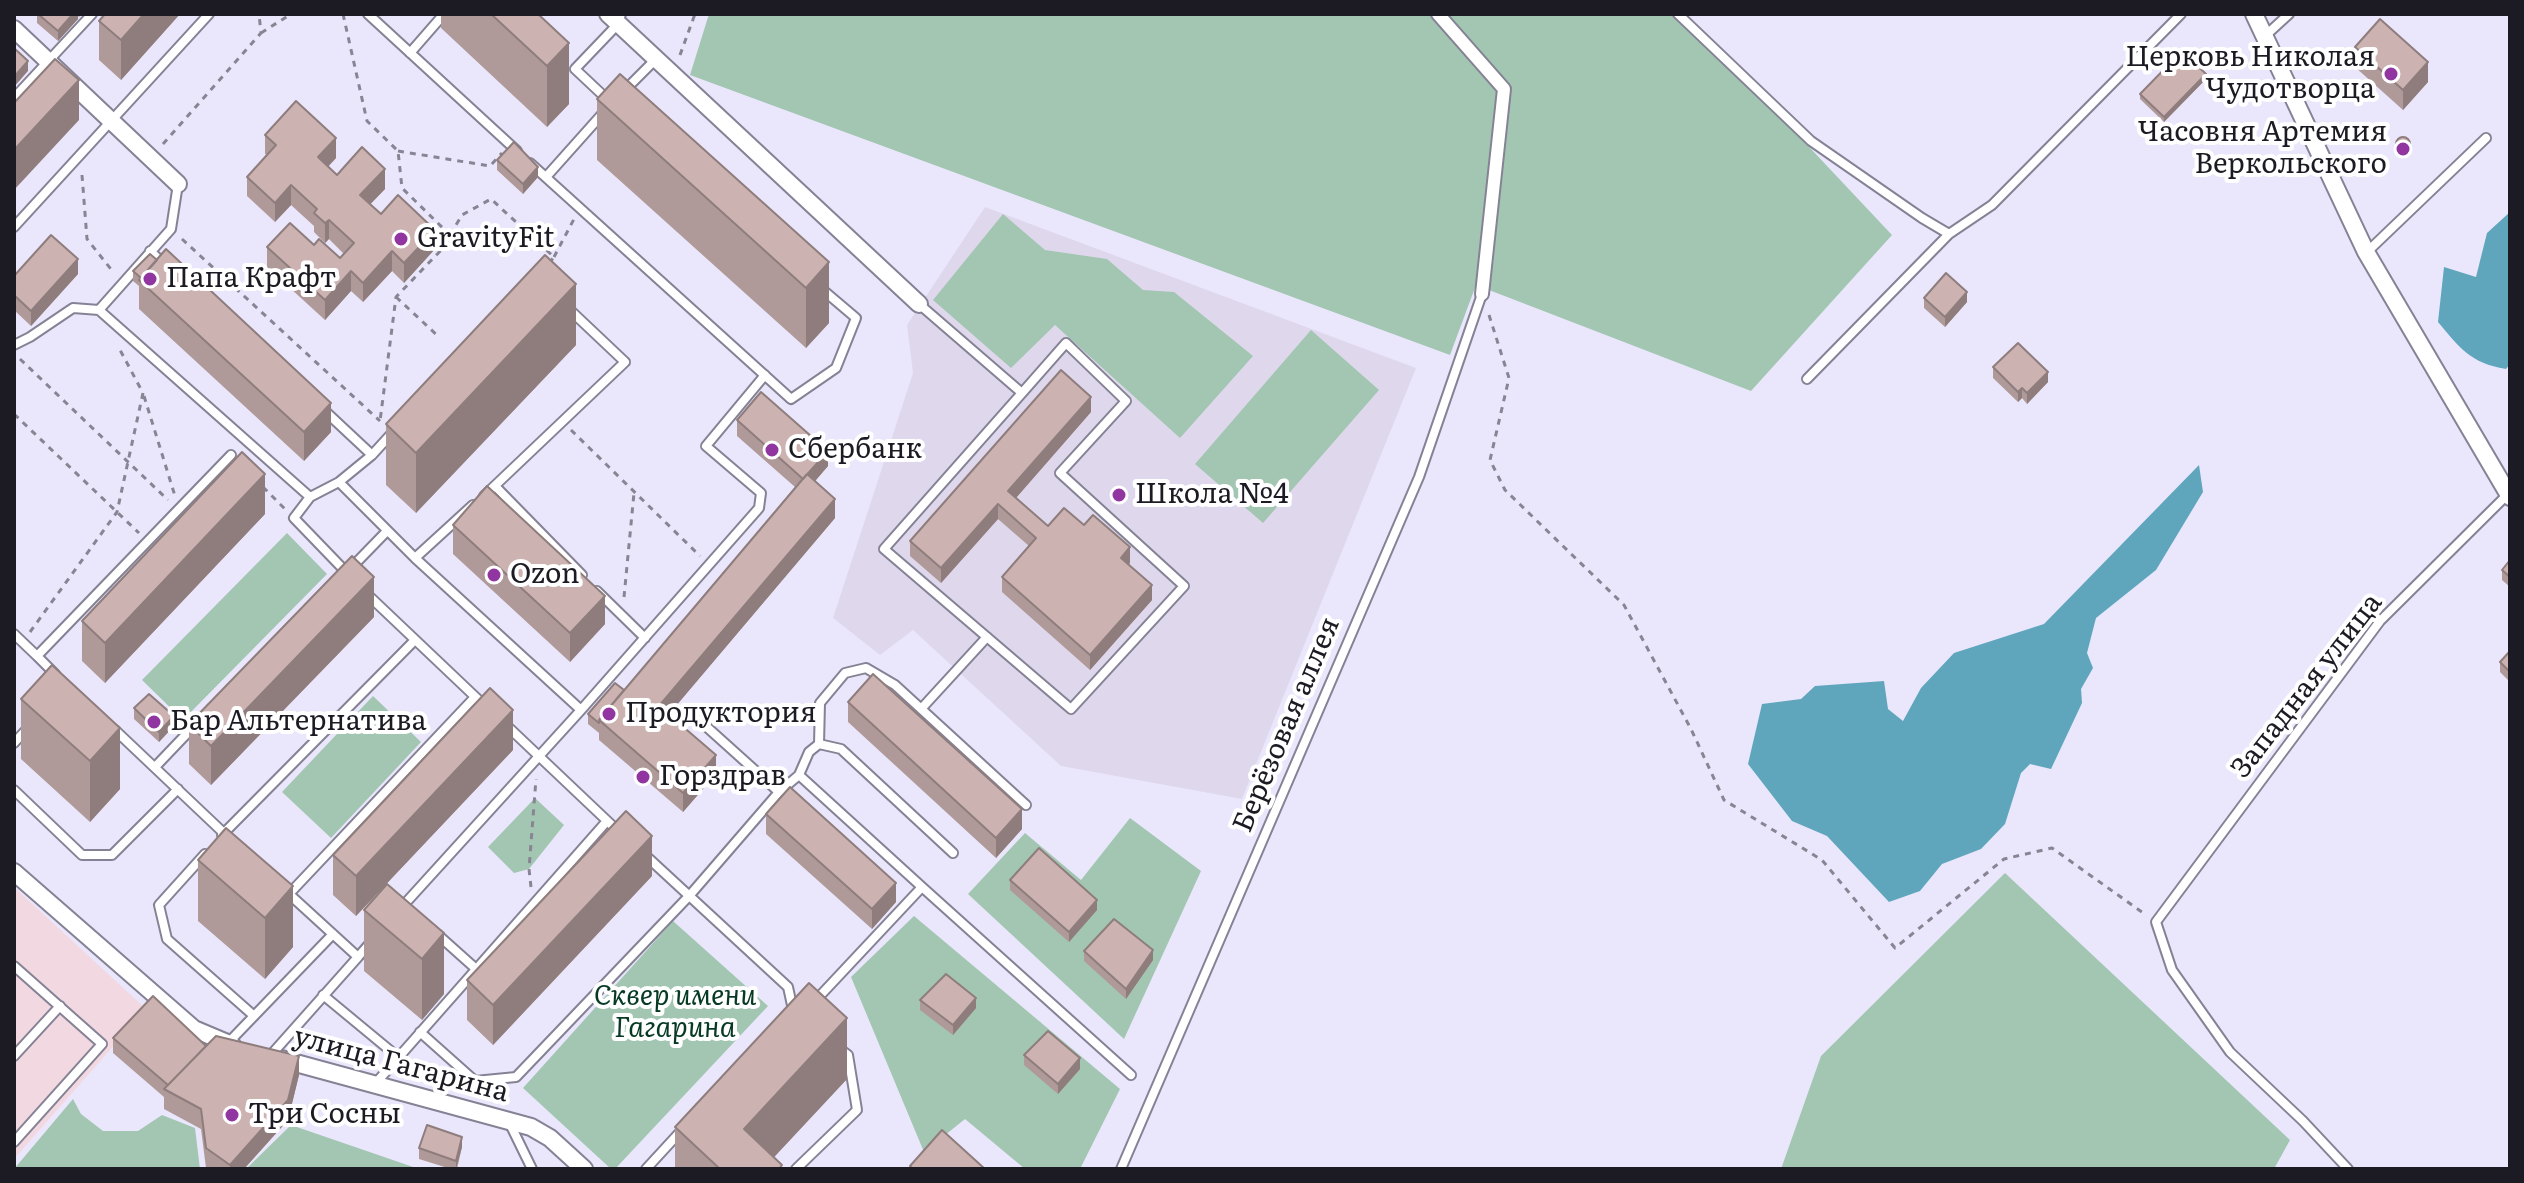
<!DOCTYPE html>
<html>
<head>
<meta charset="utf-8">
<style>
	body { margin:0 }
	#map { position:relative; width:2524px; height:1183px; overflow:hidden; background:#eae7fc; font-family:Literata,serif }
	canvas { display:block }
	.frame { position:absolute; inset:0; border:16px solid #1c1b23; pointer-events:none }
</style>
</head>
<body>
<div id="map">
<canvas width="2524" height="1183"></canvas>
<div class="frame"></div>
</div>
<script>
const g = document.querySelector('canvas').getContext('2d');
g.lineJoin = 'round';
function fill(path, color) { g.fillStyle = color; g.fill(path, 'evenodd'); }
function trace(path, color, width, dash) { g.strokeStyle = color; g.lineWidth = width; g.lineCap = dash ? 'butt' : 'round'; g.setLineDash(dash || []); g.stroke(path); }
function write(font, color, halo, rows, align = 'center') {
  g.font = font + ' Literata,serif'; g.lineWidth = 8; g.setLineDash([]); g.textBaseline = 'middle'; g.strokeStyle = halo; g.fillStyle = color; for (const [text, x, y, turn = 0] of rows) {
    g.save(); g.translate(x, y); g.rotate((+turn || 0) * Math.PI / 180); g.textAlign = isNaN(turn) ? turn : align; if (halo) g.strokeText(text, 0, 0); g.fillText(text, 0, 0); g.restore();
  }
}
fill(new Path2D(`
	M14,887L146,1009L14,1159Z`), '#f2d8e1');
fill(new Path2D(`
	M985,207L1416,368L1242,799L1061,766L913,630L880,655L833,618L913,373L907,325Z`), '#dfd8ed');
fill(new Path2D(`
	M709,14H1684L1892,235L1751,391L1476,285L1450,355L690,75Z
	M1003,214L1045,250L1107,259L1143,290L1174,292L1253,356L1180,438L1055,325L1011,368L933,300Z
	M1311,330L1379,390L1263,523L1195,464Z
	M287,533L327,574L183,720L142,680Z
	M373,696L421,742L331,838L282,792Z
	M535,798L564,825L529,869L514,873L488,847Z
	M1130,818L1201,871L1124,1039L968,894L1025,833L1081,880Z
	M2005,873L2290,1140L2274,1169H1781L1821,1056Z
	M914,916L1120,1089L1080,1169H1025L965,1119L924,1152L851,977Z
	M673,921L768,1006L615,1169H611L523,1088Z
	M73,1099L81,1114L103,1131H138L162,1115L195,1128L200,1169H14Z
	M291,1125L419,1169H246Z`), '#a2c6b1');
fill(new Path2D(`
	M2510,212V364L2506,369C2470,363 2460,348 2438,322L2444,267L2476,277L2487,233Z
	M2199,465L2203,492L2156,570L2096,618L2087,653L2093,668L2081,689L2082,703L2051,769L2030,764L2021,773L2005,824L1981,849L1942,864L1920,891L1889,902L1827,836L1792,821L1748,764L1762,704L1801,699L1815,686L1884,681L1888,709L1903,721L1921,688L1954,653L2044,624Z`), '#5fa6bd');
const service = new Path2D(`
	M368,14L517,151
	M1678,14L1811,141L1922,218L1949,234
	M2265,36L2289,14
	M410,53L444,14
	M623,92L656,59
	M14,98L92,14
	M608,100L575,69L618,24L621,14
	M530,163L791,399L836,368L856,318L823,290
	M546,177L604,112
	M14,227L209,14
	M150,251L165,265
	M2367,252L2486,138
	M919,304L1022,393L1066,343L1126,401L1060,473L1184,586L1071,709L884,549L1022,393
	M99,310L310,497
	M14,345L30,337L73,308L99,310L171,229L178,184
	M1807,379L1949,234L1992,205L2181,14
	M326,412L372,455
	M339,482L415,558L581,710
	M496,487L582,575
	M484,496L625,362L570,310
	M415,558L473,505
	M352,567L387,531
	M348,574L294,518L310,497L339,482L372,455L393,432
	M597,591L645,638
	M368,595L486,707
	M14,634L37,656L231,455
	M37,656L55,674
	M921,709L987,637
	M505,724L620,833
	M115,730L230,839
	M14,743L27,729
	M819,744L820,703L845,673L866,668L895,685L1026,805
	M155,767L196,724
	M799,775L809,752L819,744L841,749L953,853
	M14,790L82,855H112L178,789
	M779,792L799,775L922,887L816,1000
	M222,835L415,640
	M205,854L159,905L167,939L253,1015
	M645,855L788,987L793,1010
	M922,887L1131,1075
	M286,892L289,894L475,697
	M401,908L581,710L759,508L761,493L706,446L765,375
	M437,934L475,968
	M358,957L371,942
	M14,966L102,1044L14,1142
	M323,995L398,1057
	M420,1032L475,1081L516,1077L690,895L779,792L699,720
	M228,1043L333,934
	M14,1056L60,1006
	M270,1056L358,957L289,894
	M375,1084L607,821
	M509,1122L532,1169
	M646,1169L681,1131
	M796,1169L857,1110L848,1055L840,1049
	M1121,1169L1419,477L1482,294
	M2348,1169L2303,1121L2230,1052L2172,970L2156,922L2380,621L2509,493`);
const pedestrian = new Path2D(`
	M1438,14L1504,89L1482,294`);
const minor = new Path2D(`
	M608,14L919,304
	M2254,14L2366,252L2510,497
	M14,29L178,184
	M14,872L194,1029L232,1045
	M281,1059L531,1127L550,1138L584,1169`);
trace(service, '#848294', 12);
trace(pedestrian, '#848294', 16);
trace(minor, '#848294', 20);
trace(new Path2D(`
	M343,14L367,121L398,151L402,188L450,235L445,246L396,297L380,421
	M261,33L291,14
	M680,55L695,14
	M163,144L261,33L259,14
	M398,151L490,166L502,153
	M82,175L87,239L114,273
	M450,235L462,215L491,199L554,257L550,262
	M182,239L380,421
	M554,257L574,219
	M396,297L439,337
	M1489,315L1509,378L1490,460L1505,490L1624,605L1691,729L1724,800L1822,860L1895,948L2004,859L2052,848L2146,915
	M20,359L168,500
	M144,396L175,496
	M14,414L139,533
	M571,430L700,556
	M263,487L285,509
	M624,597L634,493
	M30,632L117,512L143,393L119,348
	M531,887L529,869L536,779`), '#878593', 3, [6, 6]);
trace(service, '#fff', 8);
trace(pedestrian, '#fff', 12);
trace(minor, '#fff', 16);
fill(new Path2D(`
	M37,14H82L79,17L78,16V19L58,41L37,23Z
	M180,14L121,80L99,60V21Z
	M441,14H538L569,104L547,127L441,28Z
	M2355,47L2428,82L2403,110L2355,67Z
	M2206,79L2164,122L2140,99V94Z
	M597,99L829,262V323L806,348L597,160Z
	M265,135L336,158L328,167L337,175L385,189L370,204L381,214L435,249L404,283L392,271L363,302L351,291L325,320L267,267V247L314,245L340,258L344,254L329,239L325,243L314,232V226L291,205L275,222L247,196V177L267,155L265,154Z
	M2396,141L2410,151L2406,155L2400,156L2396,152Z
	M497,160L538,177L523,194L497,170Z
	M133,271L331,432L304,461L139,309V286L133,281Z
	M78,274L31,326L14,310V276Z
	M1924,298L1967,302L1945,327L1924,308Z
	M576,345L416,513L386,485V424Z
	M1993,367L2048,382L2027,404L2022,398L2018,402L1993,378Z
	M1091,412L1016,498L1048,526L1084,525L1130,563L1128,564L1152,600L1090,670L1002,592V577L1029,546L998,519L941,583L910,556V541Z
	M737,420L828,466L815,481L835,518L669,714L716,774L683,812L599,740V733L588,724V714L624,690L795,487L737,436Z
	M265,514L105,683L82,661V621Z
	M453,525L605,624L570,662L453,554Z
	M2510,560V587L2502,580V570Z
	M374,617L211,785L189,764V724Z
	M2510,651V682L2500,672V662Z
	M21,699L120,789L90,822L21,759Z
	M848,702L1022,829L996,858L848,722Z
	M134,708L174,726L159,742L134,719Z
	M513,750L356,916L333,895V855Z
	M766,814L896,902L872,929L766,834Z
	M226,828L293,947L265,979L198,921V860Z
	M652,876L493,1045L467,1020V980Z
	M1010,880L1097,910L1069,942L1010,890Z
	M387,884L444,994L422,1020L364,971V910Z
	M1084,951L1153,960L1126,999L1084,961Z
	M920,1000L976,1008L953,1035L920,1010Z
	M113,1038L206,1046L299,1075L288,1120L244,1169H208L206,1168L201,1129L164,1109V1097L113,1053Z
	M1024,1055L1080,1069L1058,1094L1024,1065Z
	M847,1079L774,1157L782,1169H675V1127Z
	M462,1147L457,1169H451L419,1159V1148Z`), '#af9a99');
fill(new Path2D(`
	M73,14H78V19L58,41V31Z
	M144,14H180L121,80V40Z
	M569,43V104L547,127V66Z
	M28,61V71L14,87V77Z
	M2428,62V82L2403,110V90Z
	M2206,74V79L2164,122V117Z
	M79,80V120L14,190V150Z
	M336,138V158L318,177V157Z
	M538,167V177L523,194V184Z
	M385,169V189L360,215V195Z
	M291,185V205L275,222V203Z
	M329,220V239L325,243V223Z
	M435,230V249L404,283V263Z
	M392,251V271L363,302V283Z
	M78,259V274L31,326V311Z
	M829,262V323L806,348V288Z
	M351,271V291L325,320V300Z
	M576,284V345L416,513V453Z
	M1967,292V302L1945,327V317Z
	M2048,372V382L2027,404V393Z
	M2022,388V398L2018,402V392Z
	M1091,397V412L1008,507V491Z
	M331,403V432L304,461V432Z
	M828,451V466L804,494V479Z
	M265,474V514L105,683V643Z
	M835,499V518L659,726V706Z
	M998,504V519L941,583V568Z
	M1130,547V563L1121,573V558Z
	M374,577V617L211,785V746Z
	M1152,585V600L1090,670V655Z
	M605,596V624L570,662V633Z
	M513,710V750L356,916V876Z
	M174,716V726L159,742V732Z
	M120,728V789L90,822V761Z
	M716,755V774L683,812V793Z
	M1022,809V829L996,858V838Z
	M652,836V876L493,1045V1005Z
	M896,883V902L872,929V909Z
	M293,886V947L265,979V918Z
	M1097,900V910L1069,942V932Z
	M444,933V994L422,1020V959Z
	M1153,950V960L1126,999V989Z
	M976,998V1008L953,1035V1025Z
	M847,1018V1079L763,1169L744,1129Z
	M299,1056V1075L288,1120L244,1169H230V1165Z
	M1080,1058V1069L1058,1094V1084Z
	M462,1137V1147L456,1169V1161Z`), '#8f7d7d');
const building = new Path2D(`
	M38,14H73L58,31Z
	M105,14H144L121,40L99,21Z
	M491,14H538L569,43L547,66Z
	M2380,19L2428,62L2403,90L2355,47Z
	M14,48L28,61L14,77Z
	M2182,51L2206,74L2164,117L2140,94Z
	M55,59L79,80L14,150V103Z
	M620,74L829,262L806,288L597,99Z
	M296,101L336,138L318,157L337,175L362,147L385,169L360,195L381,214L398,195L435,230L404,263L392,251L363,283L351,271L325,300L267,247L290,223L314,245L319,239L340,258L354,243L329,220L325,223L314,213L317,209L291,185L275,203L247,177L276,145L265,135Z
	M2396 144a7 7 0 1 1 14 0a7 7 0 1 1-14 0Z
	M514,142L538,167L523,184L497,160Z
	M51,235L78,259L31,311L14,295V276Z
	M166,249L331,403L304,432L139,280Z
	M150,254L157,260L141,278L133,271Z
	M545,255L576,284L416,453L386,424Z
	M1946,273L1967,292L1945,317L1924,298Z
	M2018,343L2048,372L2027,393L2022,388L2018,392L1993,367Z
	M1061,370L1091,397L1008,491L1048,526L1064,508L1084,525L1093,515L1130,547L1121,558L1152,585L1090,655L1002,577L1036,538L998,504L941,568L910,541Z
	M761,392L828,451L803,479L737,420Z
	M242,452L265,474L105,643L82,621Z
	M807,474L835,499L659,706L716,755L683,793L599,720Z
	M487,486L605,596L570,633L453,525Z
	M352,556L374,577L211,746L189,724Z
	M2510,560V577L2502,570Z
	M2510,651V672L2500,662Z
	M52,665L120,728L90,761L21,699Z
	M873,674L1022,809L996,838L848,702Z
	M615,683L624,690L599,720V723L588,714Z
	M490,688L513,710L356,876L333,855Z
	M149,694L174,716L159,732L134,708Z
	M790,787L896,883L872,909L766,814Z
	M626,811L652,836L493,1005L467,980Z
	M226,828L293,886L265,918L198,860Z
	M1039,848L1097,900L1069,932L1010,880Z
	M387,884L444,933L422,959L364,910Z
	M1114,919L1153,950L1126,989L1084,951Z
	M946,974L976,998L953,1025L920,1000Z
	M809,983L847,1018L744,1129L782,1165L779,1169H720L675,1127Z
	M153,996L206,1046L168,1085L113,1038Z
	M1048,1031L1080,1058L1058,1084L1024,1055Z
	M216,1036L299,1056L288,1100L230,1165L206,1148L201,1109L164,1089Z
	M427,1125L462,1137L456,1161L419,1148Z
	M942,1130L985,1169H913L910,1166Z`);
fill(building, '#ccb3b2');
trace(building, '#8f7d7d', 2);
for (const [x, y, r, color] of [
	[2391,74,8,"#9135a0"],
	[2403,149,8,"#9135a0"],
	[401,239,8,"#9135a0"],
	[150,279,8,"#9135a0"],
	[772,450,8,"#9135a0"],
	[1119,495,8,"#9135a0"],
	[494,575,8,"#9135a0"],
	[609,714,8,"#9135a0"],
	[154,722,8,"#9135a0"],
	[643,777,8,"#9135a0"],
	[232,1115,8,"#9135a0"]
]) { const dot = new Path2D(); dot.arc(x, y, r, 0, 2 * Math.PI); g.fillStyle = color; g.fill(dot); trace(dot, '#fff', 3); }
write('28px', '#1c1b23', '#fff', [
	["Церковь Николая",2375,58,"right"],
	["Чудотворца",2375,90,"right"],
	["Часовня Артемия",2387,133,"right"],
	["Веркольского",2387,165,"right"],
	["GravityFit",417,239],
	["Папа Крафт",166,279],
	["Сбербанк",788,450],
	["Школа №4",1135,495],
	["Ozon",510,575],
	["Продуктория",625,714],
	["Бар Альтернатива",170,722],
	["Горздрав",659,777],
	["Три Сосны",248,1115]
], 'left');
write('28px', '#1c1b23', '#fff', [
	["Западная улица",2307,686,-52],
	["Берёзовая аллея",1287,725,-67],
	["улица Гагарина",401,1065,15]
]);
write('italic 28px', '#073a24', '#fff', [
	["Сквер имени",675,997],
	["Гагарина",675,1029]
]);
</script>
</body>
</html>
